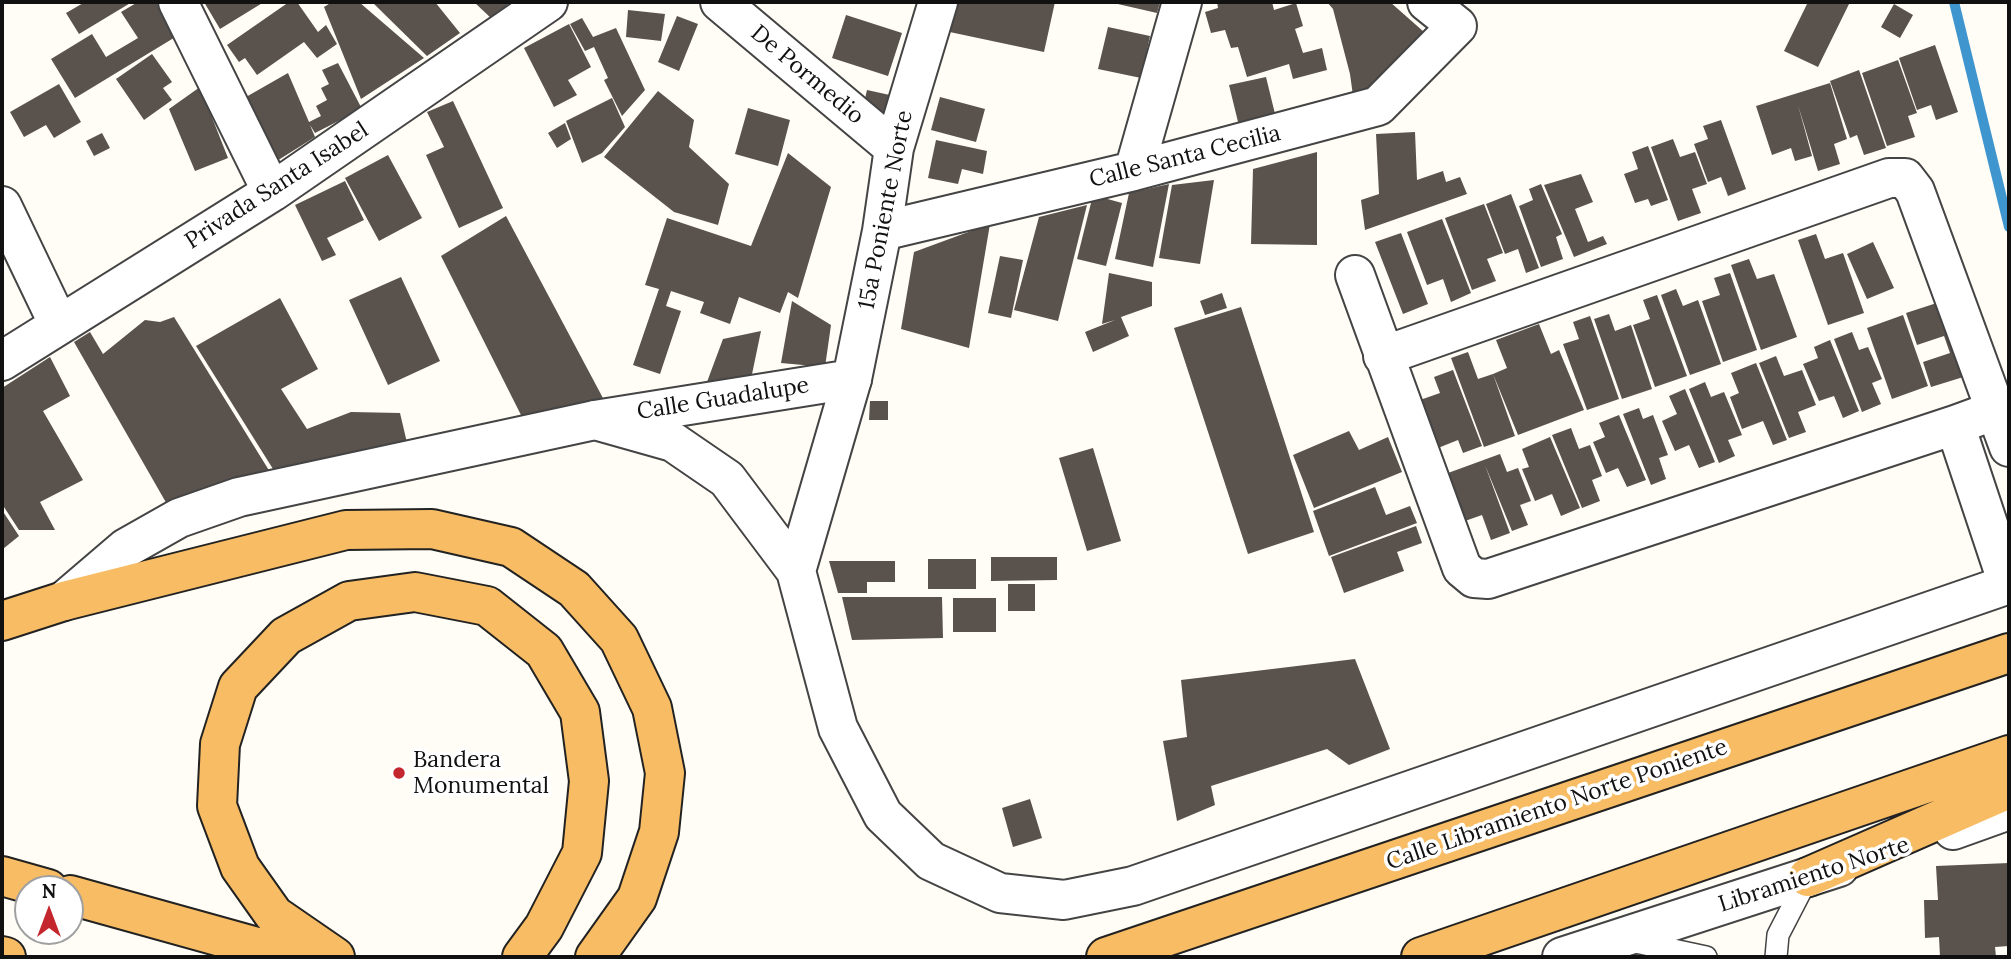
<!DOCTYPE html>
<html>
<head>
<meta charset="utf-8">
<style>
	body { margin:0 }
	#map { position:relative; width:2011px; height:959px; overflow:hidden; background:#fffdf5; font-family:Lora,serif }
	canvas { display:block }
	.frame { position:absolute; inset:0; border:4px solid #111; pointer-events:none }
	.north { position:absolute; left:14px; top:875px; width:70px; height:70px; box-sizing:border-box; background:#fff; border:2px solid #a0a0a0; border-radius:50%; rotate:0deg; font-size:19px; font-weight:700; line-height:28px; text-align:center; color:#111 }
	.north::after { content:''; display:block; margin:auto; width:24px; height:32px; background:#c4262e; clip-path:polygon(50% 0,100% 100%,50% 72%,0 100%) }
</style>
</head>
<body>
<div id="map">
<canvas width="2011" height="959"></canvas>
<div class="frame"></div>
<div class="north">N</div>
</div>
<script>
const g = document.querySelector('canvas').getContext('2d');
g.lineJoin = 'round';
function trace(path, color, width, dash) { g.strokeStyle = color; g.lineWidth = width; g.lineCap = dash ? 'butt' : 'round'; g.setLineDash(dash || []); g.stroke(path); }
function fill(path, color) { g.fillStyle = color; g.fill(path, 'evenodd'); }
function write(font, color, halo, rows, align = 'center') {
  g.font = font + ' Lora,serif'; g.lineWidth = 7; g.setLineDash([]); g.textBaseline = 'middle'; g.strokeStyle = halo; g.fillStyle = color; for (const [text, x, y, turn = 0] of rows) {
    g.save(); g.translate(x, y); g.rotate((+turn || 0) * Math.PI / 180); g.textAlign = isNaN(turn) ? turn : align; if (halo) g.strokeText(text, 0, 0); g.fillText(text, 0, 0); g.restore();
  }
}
trace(new Path2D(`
	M1954,2L2009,227`), '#3f96cf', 10);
fill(new Path2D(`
	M85,2H132L79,34L66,13Z
	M138,2H156L177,36L75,98L51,59L92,34L106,57L138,38L121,12Z
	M204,2H264L220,29Z
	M289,2H297L318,32L326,25L337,44L317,58L304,42L257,75L245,58L239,62L227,45Z
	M332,2H359L424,58L361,99L324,7Z
	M372,2H435L460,33L427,56Z
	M474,2H510L493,20Z
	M952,2H1055L1044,52L945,31Z
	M1109,2H1160L1157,13Z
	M1217,2H1272L1274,10L1296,3L1303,26L1295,29L1303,53L1322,48L1327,70L1293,79L1289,64L1247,77L1238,47L1231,48L1225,30L1211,33L1205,12L1218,8Z
	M1327,2H1390L1424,32L1382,94L1354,103L1350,74L1333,9Z
	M1808,2H1850L1818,67L1784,51Z
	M1894,4L1913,15L1900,38L1881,27Z
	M628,10L665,14L661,41L626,37Z
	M846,15L902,33L888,76L832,58Z
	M677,16L698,24L679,71L658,62Z
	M582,18L593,37L616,28L645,90L622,116L604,80L608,78L594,47L585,51L570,24Z
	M569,24L591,67L568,80L577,95L554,107L524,48Z
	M1108,27L1150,36L1141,78L1098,69Z
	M1935,45L1958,112L1936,120L1931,105L1917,110L1899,58Z
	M152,54L172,82L163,88L172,100L144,120L116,79Z
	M1898,60L1917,113L1908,116L1915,137L1887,146L1862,73Z
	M338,63L362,109L315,133L310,125L315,137L272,164L246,97L288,73L309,122L321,116L316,106L327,100L321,88L329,84L322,70Z
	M1859,70L1886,148L1864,155L1857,135L1850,138L1830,81Z
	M1266,77L1276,118L1239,126L1229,85Z
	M1830,83L1847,139L1834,144L1840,164L1818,171L1798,105L1812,156L1795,161L1791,148L1772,155L1756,106Z
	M59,84L81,122L54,138L46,125L24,137L10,112Z
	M200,87L228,158L195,171L169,109Z
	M867,90L899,97L890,134L861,116Z
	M658,91L694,120L689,147L729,184L718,225L674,212L604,157Z
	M940,97L985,109L976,142L931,130Z
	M612,98L625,127L602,153L582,163L566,121Z
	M453,101L503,208L459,228L426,155L444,147L427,112Z
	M748,108L790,120L778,166L735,154Z
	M1721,120L1746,189L1728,196L1721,177L1708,182L1694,144L1708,139L1703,126Z
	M565,123L571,139L557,148L548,133Z
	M1415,132L1417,180L1443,171L1446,182L1460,177L1467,194L1365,230L1361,200L1379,194L1376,134Z
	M102,133L110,148L94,156L86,141Z
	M1673,139L1680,157L1695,152L1707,184L1692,189L1701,213L1678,221L1651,147Z
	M936,140L987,151L983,174L962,169L958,184L928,178Z
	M1648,146L1668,200L1651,206L1648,199L1635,203L1624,174L1638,169L1632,152Z
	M1317,152V245L1251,244L1253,169Z
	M788,153L831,187L798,298L788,292L780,313L739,297L730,324L700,313L704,302L671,291L666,306L681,311L660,374L633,365L659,289L645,285L667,218L751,246Z
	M388,155L422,218L379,241L345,178Z
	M1581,174L1593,202L1575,209L1588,242L1603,236L1607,244L1574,257L1544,185Z
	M1214,180L1200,264L1159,258L1172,185Z
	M345,181L364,220L327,238L336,255L322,261L295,205Z
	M1169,184L1153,267L1115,259L1129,193Z
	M1541,184L1562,234L1556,237L1563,259L1541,267L1519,206L1533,200L1529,189Z
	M1511,194L1539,268L1526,273L1518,249L1505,254L1486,204Z
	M1093,195L1122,203L1106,266L1077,259Z
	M1484,204L1503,253L1487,259L1496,281L1472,290L1445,218Z
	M1087,205L1058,321L1014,310L1039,217Z
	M506,216L604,400L523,419L441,256Z
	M1442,219L1471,293L1451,302L1443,279L1427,285L1407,232Z
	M990,224L969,348L901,329L914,252Z
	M1401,233L1428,304L1403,314L1375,242Z
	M1816,234L1825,259L1843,253L1864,313L1828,325L1798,240Z
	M1873,242L1894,288L1867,299L1847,254Z
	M1000,256L1023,260L1011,318L988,313Z
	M1749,259L1757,279L1774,274L1797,337L1761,350L1731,265Z
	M1109,273L1152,282V306L1121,317L1129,336L1093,352L1085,332L1115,320L1102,324Z
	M1730,273L1757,350L1723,362L1702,301L1720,295L1714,278Z
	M401,277L440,361L388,385L349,300Z
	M1676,289L1683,306L1698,300L1721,364L1690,375L1661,295Z
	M1222,293L1227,308L1205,315L1200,301Z
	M1657,295L1687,376L1655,387L1633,325L1650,319L1643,300Z
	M280,298L318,369L281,389L307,429L351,412L400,413L408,447L278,477L196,346Z
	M1949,299L1973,374L1931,387L1923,362L1950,353L1944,336L1917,345L1906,313Z
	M792,301L831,325L825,367L781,363Z
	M1241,307L1314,532L1248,554L1174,328Z
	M1609,314L1615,331L1631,325L1652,389L1622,399L1594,319Z
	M1903,315L1928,386L1892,399L1867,328Z
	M1590,316L1619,399L1587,410L1563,344L1579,339L1573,322Z
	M174,317L270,472L168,506L74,342L90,332L103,354L145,320L160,322Z
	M1539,324L1551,354L1559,350L1584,410L1518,435L1493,374L1507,368L1496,340Z
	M761,331L751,379L704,390L723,339Z
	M1852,332L1859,350L1868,347L1882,379L1872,383L1881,404L1862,412L1834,339Z
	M1830,340L1859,411L1843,418L1834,396L1819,401L1803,364L1818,358L1814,347Z
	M1468,352L1478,379L1493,374L1515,436L1484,447L1451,358Z
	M1776,356L1784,376L1802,370L1816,405L1798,412L1806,432L1789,438L1759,363Z
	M50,357L70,396L43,411L83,480L40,502L55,530H19L2,504V388Z
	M1756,363L1787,440L1773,445L1763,421L1742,429L1730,397L1739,393L1731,373Z
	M1453,370L1482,446L1463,453L1458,440L1438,448L1420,400L1440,393L1434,377Z
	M1705,382L1711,397L1724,392L1742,435L1728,440L1735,456L1719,463L1689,389Z
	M1685,389L1715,462L1699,468L1689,445L1675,451L1662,421L1677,414L1669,396Z
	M870,401H888V420H869Z
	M1639,408L1643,419L1653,415L1668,455L1659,458L1666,479L1651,485L1623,414Z
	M1619,415L1646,480L1627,487L1618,468L1606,473L1593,442L1605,437L1599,423Z
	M1571,428L1579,449L1590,445L1602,476L1592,480L1600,501L1582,508L1552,435Z
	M1349,431L1359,450L1388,437L1402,472L1314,508L1293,455Z
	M1550,437L1580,508L1561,516L1552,494L1535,501L1522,469L1529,467L1522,449Z
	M1093,448L1121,541L1087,551L1059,458Z
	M1500,454L1507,472L1518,468L1531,501L1520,505L1528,525L1512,531L1485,465L1510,533L1491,540L1482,515L1465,521L1448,473Z
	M1375,487L1386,515L1410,506L1417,523L1329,556L1313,511Z
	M2,510L19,536L3,549L2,547Z
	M1416,526L1422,543L1397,552L1404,571L1344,593L1331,557Z
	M991,557H1057V580L991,581Z
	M928,559H976V589H928Z
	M829,561H895V582H867V593H838Z
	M1008,584H1035V611H1008Z
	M842,597H942L943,638L852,640Z
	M953,598H996V632H953Z
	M1355,659L1390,749L1349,765L1327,749L1211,786L1215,805L1177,821L1163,741L1187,737L1181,680Z
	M1030,799L1042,838L1013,847L1002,808Z
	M2009,863V946L1995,947L1996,957H1940L1939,937L1925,938L1924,900H1938L1936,866Z`), '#5a524d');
const service = new Path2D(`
	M1631,941L1706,957
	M1776,957L1778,935L1808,877`);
const minor = new Path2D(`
	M178,2L272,192
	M720,2L894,148
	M1134,171L1182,2
	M2,206L59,325
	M882,231L1134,171L1378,106L1457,26L1427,2
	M1355,275L1462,568L1474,578L1488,579L1955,425L1996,410
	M1383,356L1889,178H1905L1915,191L2009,447
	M2,361L272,192L548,2
	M595,420L852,379L882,231L894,148L938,2
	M1955,425L2008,584`);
const tertiary = new Path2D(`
	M796,571L852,379
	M64,601L126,548L179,518L239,497L595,420L673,442L727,479L796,571L838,728L883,815L931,861L1000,893L1064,900L1133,886L2009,584
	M1953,830L2009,810
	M1562,957L1839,867`);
const trunk = new Path2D(`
	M2,621L64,601L346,530L432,529L511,547L574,589L619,639L652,708L665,773L659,832L637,898L595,957
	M2,876L48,889
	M1808,877L2009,789
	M70,895L293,957
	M2,956L6,957
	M335,957L274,915L240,867L217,806L220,744L238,687L286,636L349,601L415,592L487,606L544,651L580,712L589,781L582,853L544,927L522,957
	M1106,957L2009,653
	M1421,957L2009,755`);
trace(service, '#444', 24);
trace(minor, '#444', 42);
trace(tertiary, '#444', 42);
trace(trunk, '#222', 42);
trace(service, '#fff', 21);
trace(minor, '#fff', 38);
trace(tertiary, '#fff', 38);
trace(trunk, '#f7bc64', 38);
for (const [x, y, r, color] of [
	[399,773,7,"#c4262e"]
]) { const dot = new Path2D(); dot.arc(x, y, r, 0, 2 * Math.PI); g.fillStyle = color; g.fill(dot); trace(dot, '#fff', 2.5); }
write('23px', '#111', '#fff', [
	["De Pormedio",807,75,40],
	["Calle Santa Cecilia",1185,157,-14],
	["Privada Santa Isabel",277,186,-33],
	["15a Poniente Norte",886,210,-79],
	["Calle Guadalupe",723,399,-9],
	["Calle Libramiento Norte Poniente",1557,805,-19],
	["Libramiento Norte",1814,875,-18]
]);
write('23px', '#111', '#fff', [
	["Bandera",413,760],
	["Monumental",413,786]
], 'left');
</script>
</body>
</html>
